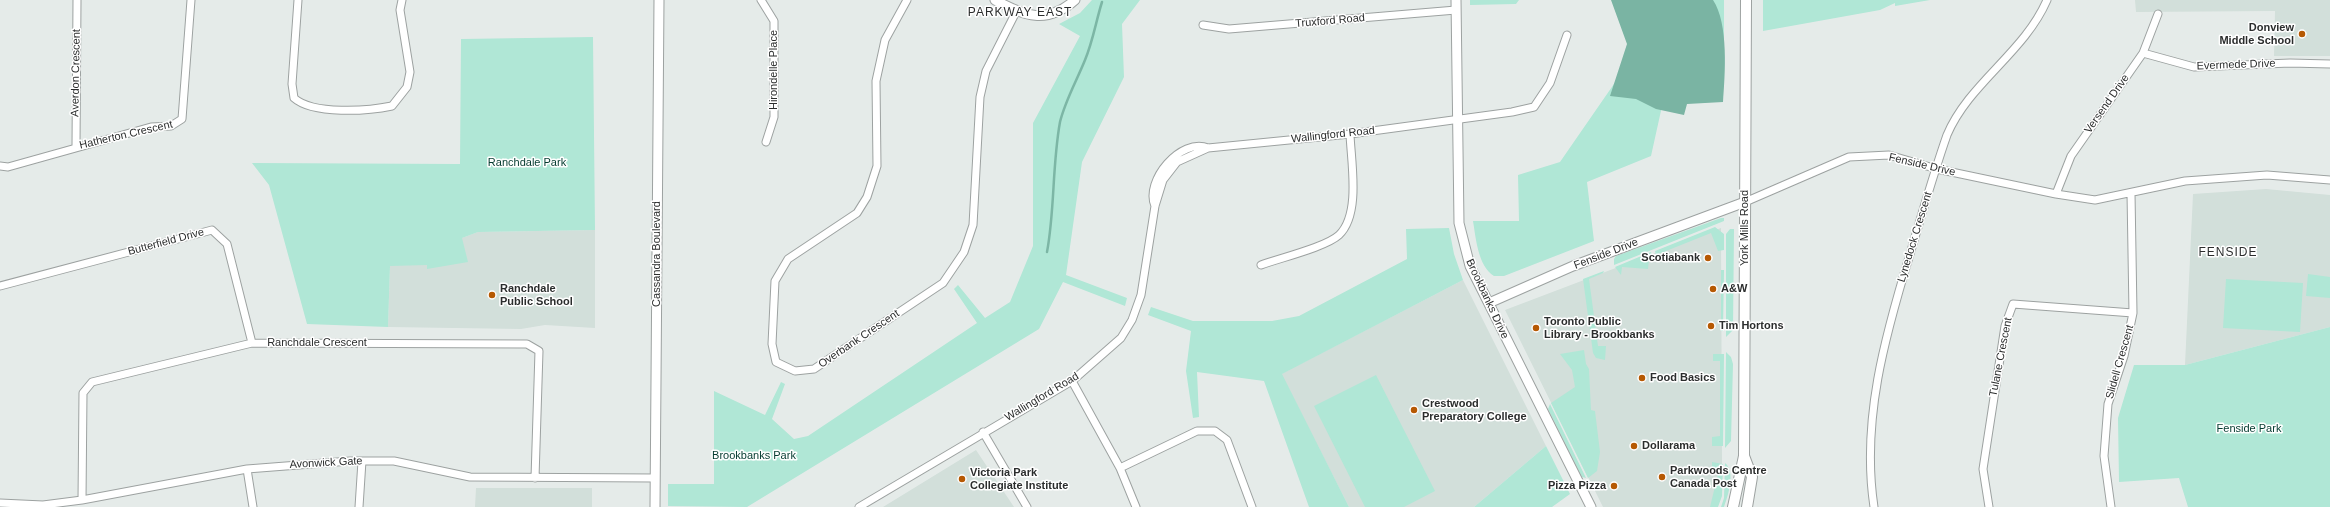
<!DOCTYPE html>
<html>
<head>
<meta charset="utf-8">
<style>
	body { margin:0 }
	canvas { display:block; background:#e5ebe9 }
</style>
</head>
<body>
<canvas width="2330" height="507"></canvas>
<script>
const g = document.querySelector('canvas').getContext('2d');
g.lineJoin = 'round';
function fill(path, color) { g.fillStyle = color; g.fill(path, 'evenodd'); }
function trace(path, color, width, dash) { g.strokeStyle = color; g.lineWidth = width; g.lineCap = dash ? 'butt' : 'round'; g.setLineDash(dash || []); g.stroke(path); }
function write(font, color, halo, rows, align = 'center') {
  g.font = font + ' Arial,sans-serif'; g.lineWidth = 3; g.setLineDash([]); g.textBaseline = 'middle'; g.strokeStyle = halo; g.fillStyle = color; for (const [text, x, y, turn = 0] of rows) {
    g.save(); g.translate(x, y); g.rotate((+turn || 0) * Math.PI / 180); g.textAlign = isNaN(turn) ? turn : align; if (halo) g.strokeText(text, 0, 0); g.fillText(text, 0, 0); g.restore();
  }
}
fill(new Path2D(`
	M2135,0H2330V56H2274L2275,11L2136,12Z
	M2266,189L2330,195V327L2185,365L2193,194Z
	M1721,228L1722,464L1719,496L1716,507H1603L1505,310Z
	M595,230V328L545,325L521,329L388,327L390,265H427V251L478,232Z
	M1463,280L1546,446L1474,507H1349L1281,374Z
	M976,450L1014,507H883Z
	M476,488H592V507H475Z`), '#d2dfda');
fill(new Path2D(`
	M1092,0H1140L1122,24L1124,77L1082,162L1066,275L1127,298L1125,306L1063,282L1039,329L747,507L668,506V484H714V391L765,415L781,382L785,384L772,419L794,439L808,436L977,323L954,289L958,285L985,318L1010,302L1033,246V123L1080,36L1059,24L1080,13Z
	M1470,0H1519L1516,4L1470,5Z
	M1620,0H1724V70H1670L1651,156L1587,182L1594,241L1504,276H1494C1478,266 1476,239 1473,221H1519L1518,175L1560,162L1625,68L1632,22Z
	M1763,0H1930L1895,6V3L1880,10L1763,31Z
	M593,37L595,230L478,232L462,238L468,262L427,269V265L390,266L388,327L307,324L269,185L252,163L460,164L461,39Z
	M1721,218H1724V221L1614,265V259L1616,256Z
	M1715,227L1724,234V250L1718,251L1711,233L1656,255L1655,251Z
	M1449,228L1454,254L1463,280L1282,374L1349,507H1309L1264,381L1197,372L1199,417L1193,418L1186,371L1191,331L1148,315L1151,307L1193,321H1272L1299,316L1407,259L1406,229Z
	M1730,229H1734L1733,330L1726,337V234Z
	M1651,252L1653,258L1649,260L1648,269L1622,267L1621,275L1615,267Z
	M1721,270H1724L1723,331H1721Z
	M1604,271L1603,273L1589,279L1598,346H1606L1605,360L1596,358L1593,353L1583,279Z
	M2308,274L2330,277V298L2306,296Z
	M2226,279L2303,283L2300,332L2223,328Z
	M2330,327V507H2188L2179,478L2119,482L2118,418L2134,365H2185Z
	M1584,350L1586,364L1589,369L1591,410L1595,411L1600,452L1597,471L1588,478L1551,403L1575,387L1572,370L1560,354Z
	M1726,352L1731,357L1733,364L1731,441L1725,448Z
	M1713,354H1724L1723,446H1712V437L1720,436V361H1713Z
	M1376,375L1435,491L1404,507H1365L1314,406Z
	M1550,404L1586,478L1582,477L1548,409Z
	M1546,446L1570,494L1552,507H1474Z
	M1712,462L1723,464L1722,496L1718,507H1710L1719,470L1712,469Z
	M1725,463C1736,472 1728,496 1724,507H1721L1724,498Z`), '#b0e7d6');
fill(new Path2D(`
	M1611,0H1713C1729,24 1725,75 1723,102L1687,104L1684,115L1656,109L1636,99L1610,96L1627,44Z`), '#7ab4a3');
trace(new Path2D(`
	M1047,252C1055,209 1052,166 1060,122C1065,101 1077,80 1085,60C1093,41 1096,21 1102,2`), '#7cb6a5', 2.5);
const minor = new Path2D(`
	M298,0L292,84L294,98C313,115 368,111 392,106L407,87L410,72L400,10L402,0
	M761,0L774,21V117L766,142
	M907,0L885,40L876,81L877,166L867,197L857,213L788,259L775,281L772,344L776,362L795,371L814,369L943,283L964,252L973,225L980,97L986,71L1016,12
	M1203,25L1229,29L1456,10
	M2143,53L2194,67L2290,63L2330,64
	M76,147L77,0
	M0,166L8,167L151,127L171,126L182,119L191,0
	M2056,194L2071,156L2143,53L2158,14
	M1745,202L1849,157L1889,155L1937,169L2056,194L2095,200L2185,181L2267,175L2330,180
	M1155,206C1144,181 1181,137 1208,148L1350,134L1512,112L1534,107L1550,83L1567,35
	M1261,265C1280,258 1326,247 1339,235C1361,214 1351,162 1350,134
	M0,286L212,230L227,244L252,343
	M1072,381L1120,468L1136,507
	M983,432L1027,507
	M1120,468L1197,431H1215L1227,440L1252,507
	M247,469L253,507
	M82,500L83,393L92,382L252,343L527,344L539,351L535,478
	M0,503L43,505L82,500L247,469L350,461H394L470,477L655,478
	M359,507L362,461
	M859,507L1072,381L1121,338L1132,320L1141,295L1155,206L1163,180L1177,162L1208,148
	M1874,507C1861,421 1885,336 1910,254C1922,214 1933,175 1947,135C1969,83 2024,53 2047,0
	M1989,507L1983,469L2005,326L2013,304L2133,313
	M2111,507L2104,456L2108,404L2124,356L2133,313L2131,193`);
const tertiary = new Path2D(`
	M995,0C1024,16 1047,25 1075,0
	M1456,0L1459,223L1470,266L1591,507
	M1489,303L1573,266L1745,202
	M655,507L659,0`);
const secondary = new Path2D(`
	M1744,456L1752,477L1747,507
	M1733,507L1744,456L1746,0`);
trace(minor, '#9da2a1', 9);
trace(tertiary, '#9da2a1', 11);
trace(secondary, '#9da2a1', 12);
trace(minor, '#fff', 7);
trace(tertiary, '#fff', 9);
trace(secondary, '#fff', 10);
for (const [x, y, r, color] of [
	[2302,34,4,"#b65903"],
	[1708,258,4,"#b65903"],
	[1713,289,4,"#b65903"],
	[492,295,4,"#b65903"],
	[1711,326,4,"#b65903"],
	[1536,328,4,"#b65903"],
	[1642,378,4,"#b65903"],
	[1414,410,4,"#b65903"],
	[1634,446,4,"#b65903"],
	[1662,477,4,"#b65903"],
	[962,479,4,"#b65903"],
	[1614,486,4,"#b65903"]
]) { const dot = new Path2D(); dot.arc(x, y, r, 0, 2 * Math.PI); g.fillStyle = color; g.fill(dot); trace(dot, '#fff', 1.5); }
write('11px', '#2b2d2d', '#fff', [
	["Truxford Road",1330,21,-5],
	["Evermede Drive",2236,65,-2],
	["Hirondelle Place",774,70,-90],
	["Averdon Crescent",76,73,-89],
	["Versend Drive",2107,104,-55],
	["Hatherton Crescent",126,135,-13],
	["Wallingford Road",1333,135,-6],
	["Fenside Drive",1922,165,13],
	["York Mills Road",1745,228,-90],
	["Lynedock Crescent",1915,237,-73],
	["Butterfield Drive",166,242,-15],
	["Cassandra Boulevard",657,254,-90],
	["Fenside Drive",1606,254,-21],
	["Brookbanks Drive",1487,299,65],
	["Overbank Crescent",859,339,-34],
	["Ranchdale Crescent",317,343],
	["Tulane Crescent",2001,357,-79],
	["Slidell Crescent",2120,362,-74],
	["Wallingford Road",1042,397,-31],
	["Avonwick Gate",326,463,-3]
]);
write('bold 11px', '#2b2d2d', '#fff', [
	["Donview",2294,28,"right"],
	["Middle School",2294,41,"right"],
	["Scotiabank",1700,258,"right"],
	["Ranchdale",500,289],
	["Public School",500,302],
	["A&W",1721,289],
	["Toronto Public",1544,322],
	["Library - Brookbanks",1544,335],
	["Tim Hortons",1719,326],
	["Food Basics",1650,378],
	["Crestwood",1422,404],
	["Preparatory College",1422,417],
	["Dollarama",1642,446],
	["Parkwoods Centre",1670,471],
	["Canada Post",1670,484],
	["Victoria Park",970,473],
	["Collegiate Institute",970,486],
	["Pizza Pizza",1606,486,"right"]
], 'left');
write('11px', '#033a2f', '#fff', [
	["Ranchdale Park",527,163],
	["Fenside Park",2249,429],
	["Brookbanks Park",754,456]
]);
g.letterSpacing = '1px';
write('12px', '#2b2d2d', '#fff', [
	["PARKWAY EAST",1020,13],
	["FENSIDE",2228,253]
]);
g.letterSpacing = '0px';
</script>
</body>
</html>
